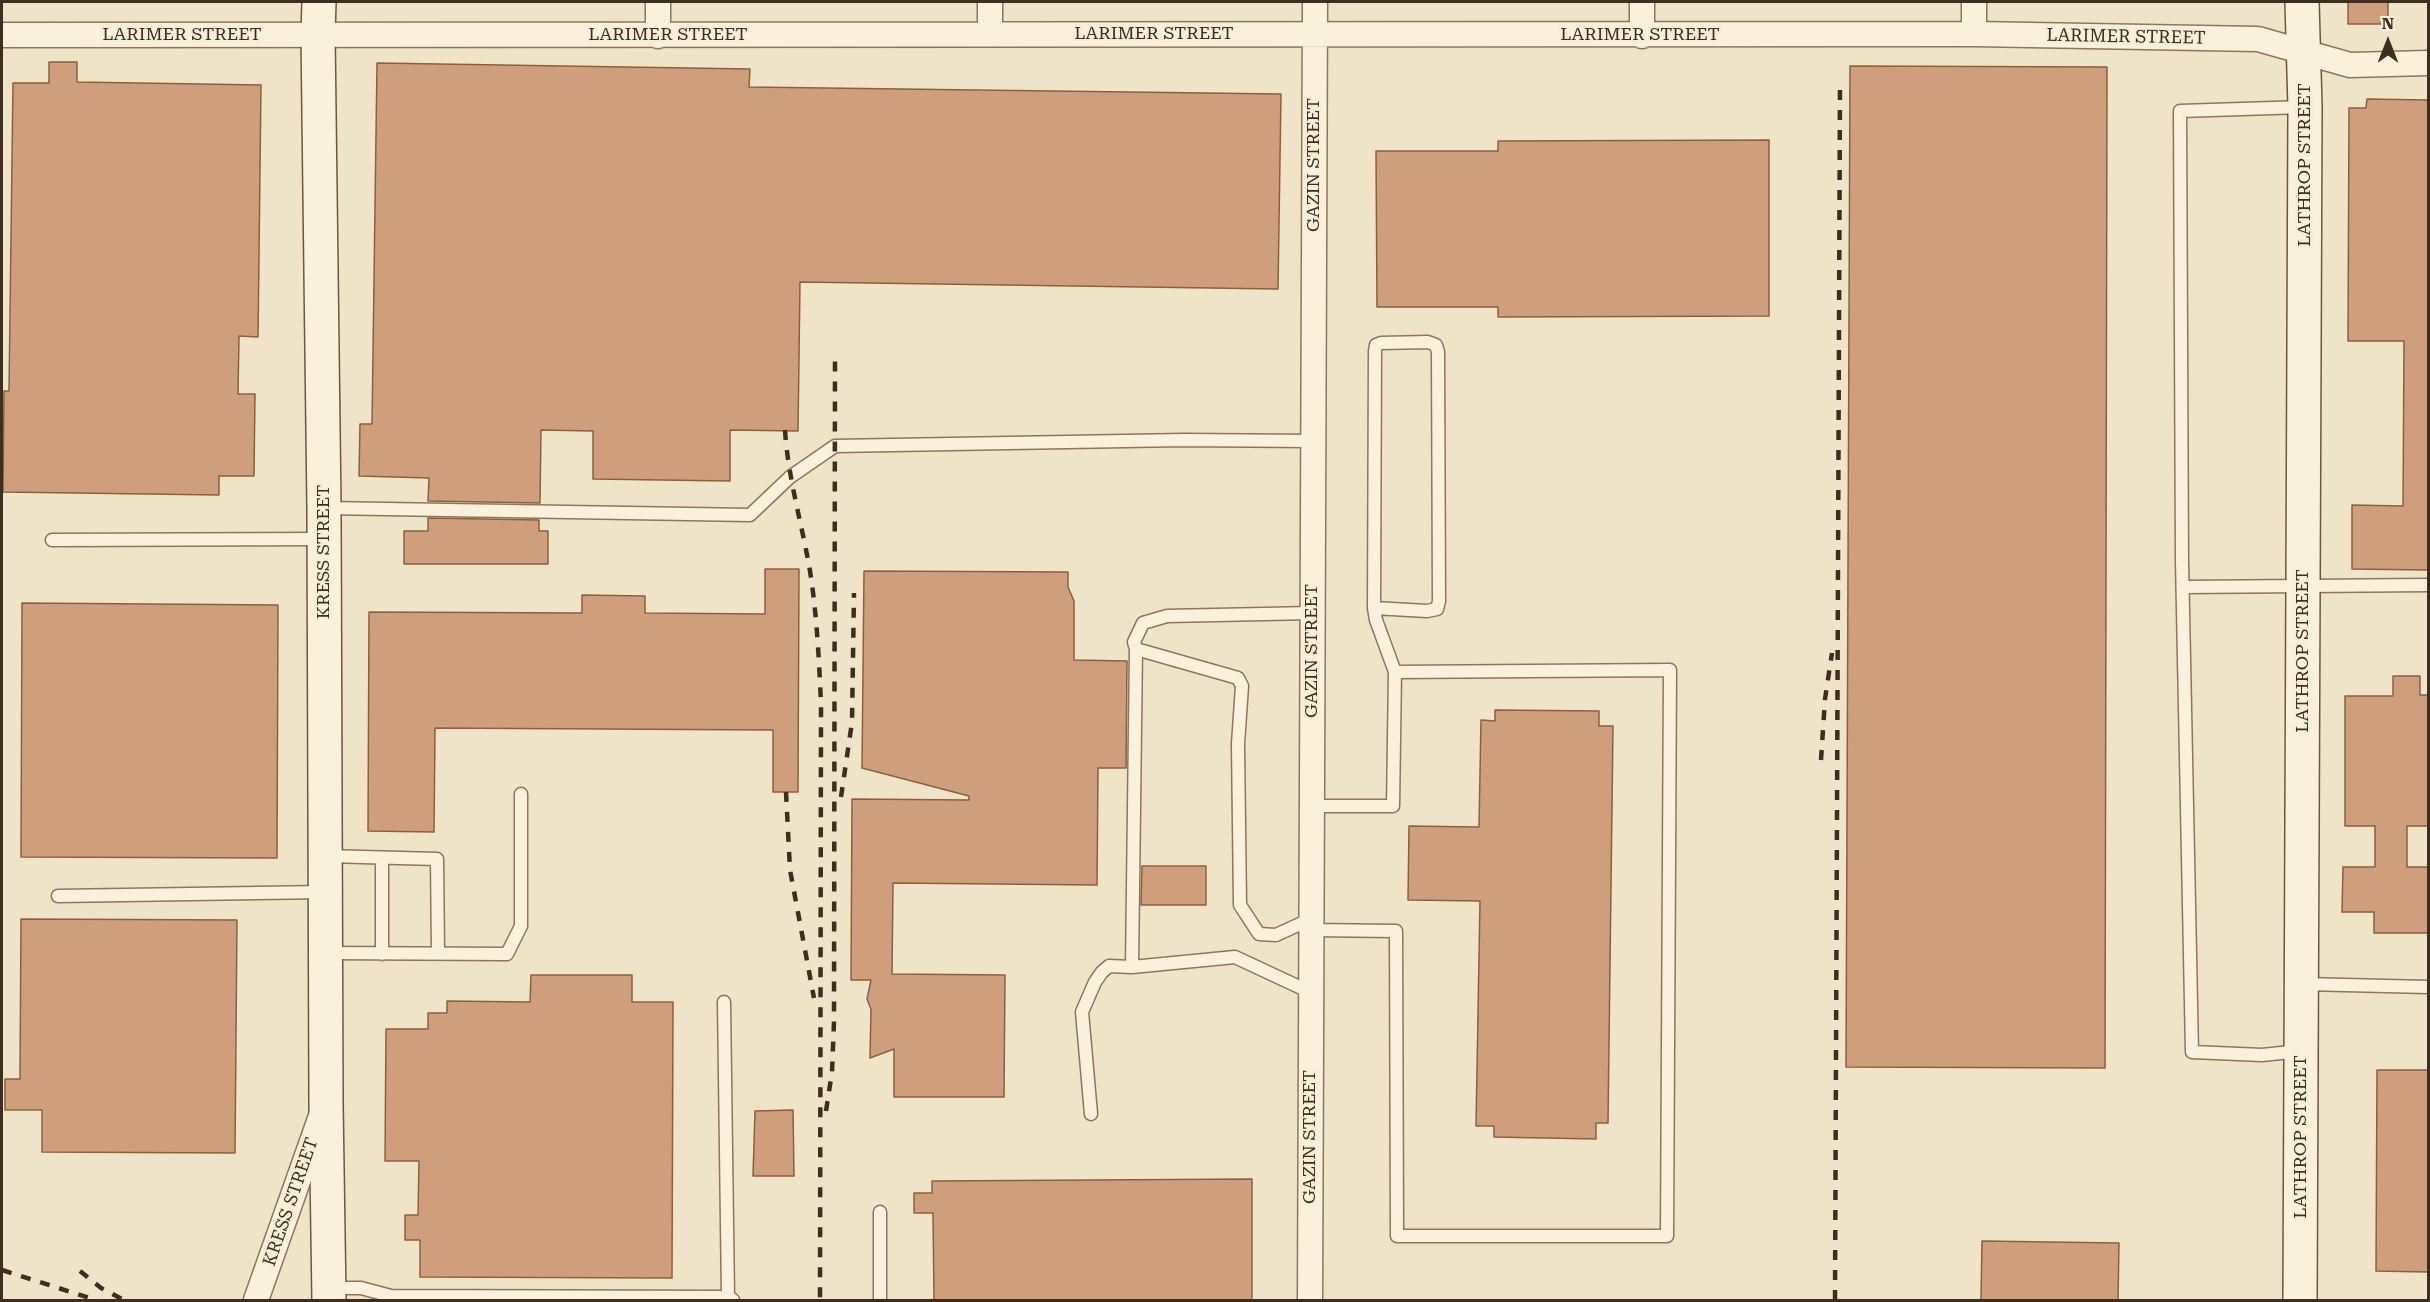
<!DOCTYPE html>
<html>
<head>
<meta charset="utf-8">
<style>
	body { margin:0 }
	#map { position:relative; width:2430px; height:1302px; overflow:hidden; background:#f0e4c8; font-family:"Roboto Serif",serif }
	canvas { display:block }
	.frame { position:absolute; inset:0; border:3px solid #3d2e20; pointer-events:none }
	.north { position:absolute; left:2358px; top:12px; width:60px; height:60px; -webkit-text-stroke:4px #f7eed8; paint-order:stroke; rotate:0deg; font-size:16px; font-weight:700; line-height:24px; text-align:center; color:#3d2e20 }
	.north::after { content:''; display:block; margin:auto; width:21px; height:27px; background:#3d2e20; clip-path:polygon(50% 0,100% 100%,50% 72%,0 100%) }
</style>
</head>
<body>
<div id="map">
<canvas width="2430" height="1302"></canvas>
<div class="frame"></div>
<div class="north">N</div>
</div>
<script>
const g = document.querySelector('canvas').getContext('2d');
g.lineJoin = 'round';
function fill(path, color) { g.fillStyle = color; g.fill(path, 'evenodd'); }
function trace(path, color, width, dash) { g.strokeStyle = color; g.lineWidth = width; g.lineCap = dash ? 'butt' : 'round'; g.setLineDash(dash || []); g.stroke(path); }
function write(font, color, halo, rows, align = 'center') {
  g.font = font + ' "Roboto Serif",serif'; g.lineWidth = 5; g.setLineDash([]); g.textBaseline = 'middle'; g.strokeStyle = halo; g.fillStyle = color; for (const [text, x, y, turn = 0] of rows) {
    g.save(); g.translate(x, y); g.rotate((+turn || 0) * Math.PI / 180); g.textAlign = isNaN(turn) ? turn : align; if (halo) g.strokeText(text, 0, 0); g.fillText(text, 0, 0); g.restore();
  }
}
const building = new Path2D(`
	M2348,2H2388V24H2348Z
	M49,62H77V82L261,85L258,337L239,336L238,394H255L254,476H219V495L3,492L4,391H9L13,83H49Z
	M377,63L750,69L749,87L1281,94L1278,289L800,282L798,431L730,430V481L593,479V431L541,430L540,503L428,501L429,478L359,476L360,424H372Z
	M1850,66L2107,67L2105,1068L1846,1067Z
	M2367,99L2428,100V570L2352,569V505L2403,506L2404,341H2348L2349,108H2366Z
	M1769,140V316L1498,317V307H1377L1376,151H1498V141Z
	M428,518L539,520V531H548V564H404V531H428Z
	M765,569H799L798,792H773V730L435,728L434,832L368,831L369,612L582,613V595L645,596V613L765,614Z
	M864,571L1068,572V587L1074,601V660L1127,661L1126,768H1098L1097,885L893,883L892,974L1005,975L1004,1097H894V1049L870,1058L871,1009L867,999L871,980H851L852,799L969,800V796L862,768Z
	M22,603L278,605L277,858L21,857Z
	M2393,676H2420V695H2428V826H2407V867H2428V933H2374V912H2342L2343,867H2375V826H2345V696H2393Z
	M1495,710L1599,711V726H1613L1608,1123H1596V1139L1494,1137V1126H1476L1480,901L1408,900L1409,826L1479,827L1481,720L1495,721Z
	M1142,866H1206V905H1141Z
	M21,919L237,920L235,1153L42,1152V1110H5V1079H20Z
	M531,975H632V1002H673L672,1278L420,1277V1240H405V1215H418L419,1161H385L386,1029H428V1013H447V1001L530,1002Z
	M2377,1070H2428V1272L2376,1271Z
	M793,1110L794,1176H753L755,1111Z
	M1252,1179V1300H934L933,1213H914V1193H932V1181Z
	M1982,1241L2119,1243L2118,1300H1981Z`);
fill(building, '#cf9f7d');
trace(building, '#8d5f41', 1.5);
const lane = new Path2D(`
	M325,508L750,515L790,477L835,446L1183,440L1313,441
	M52,540L323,539
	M2183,587L2428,585
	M1374,608L1427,611L1437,609L1439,601L1438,352L1436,345L1428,342L1381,343L1376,345L1375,351L1374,608L1376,620L1395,672
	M326,856L437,859L438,953
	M382,858V954
	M58,896L324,892
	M1311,919L1276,935L1259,934L1240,905L1238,744L1242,686L1238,678L1136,649L1134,642L1143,623L1167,616L1312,613
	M1311,930L1396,931L1397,1236H1667L1670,670L1395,672L1393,806H1312
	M327,953L507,954L521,926V794
	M1132,967L1136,649
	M2303,984L2428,987
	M724,1002L728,1297
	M2300,1051L2262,1055L2192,1052L2182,561L2180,111L2304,107
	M1091,1114L1082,1012L1095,982L1102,972L1109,966L1132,967L1235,957L1310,992
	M880,1212V1300
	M331,1288H361L391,1296L728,1297L733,1300`);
const street = new Path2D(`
	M990,2V33
	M1974,34V2
	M2,35L1974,34L2258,39L2350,65L2428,63
	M658,36V2
	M1642,36V2
	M256,1300L321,1116
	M1310,1300L1315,2`);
const secondary = new Path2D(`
	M319,2L318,34L324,508L326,1103L329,1300
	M2300,1300L2305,107L2302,2`);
trace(lane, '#8d765c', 15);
trace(street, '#8d765c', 27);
trace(secondary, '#6f573f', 36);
trace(lane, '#faf1dc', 12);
trace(street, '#faf1dc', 24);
trace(secondary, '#faf1dc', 33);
trace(new Path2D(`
	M785,430C788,478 802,524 810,571C817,615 819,660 821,704L820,1300
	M1821,760L1825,699L1832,653
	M786,792L790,870L814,998
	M841,797L852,722L854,593
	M826,1111L832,1072L834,1022L835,356
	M2,1270L96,1300
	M80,1271L101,1288L124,1300
	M1835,1300L1840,84`), '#3d2e20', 4.5, [10, 10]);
write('18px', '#3d2e20', '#f7eed8', [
	["LARIMER STREET",1154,34],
	["LARIMER STREET",182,35],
	["LARIMER STREET",668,35],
	["LARIMER STREET",1640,35],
	["LARIMER STREET",2126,37,1],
	["GAZIN STREET",1314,165,-90],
	["LATHROP STREET",2305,165,-90],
	["KRESS STREET",324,552,-90],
	["GAZIN STREET",1312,651,-90],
	["LATHROP STREET",2303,651,-90],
	["GAZIN STREET",1310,1137,-90],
	["LATHROP STREET",2301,1137,-90],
	["KRESS STREET",291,1202,-71]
]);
</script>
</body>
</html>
